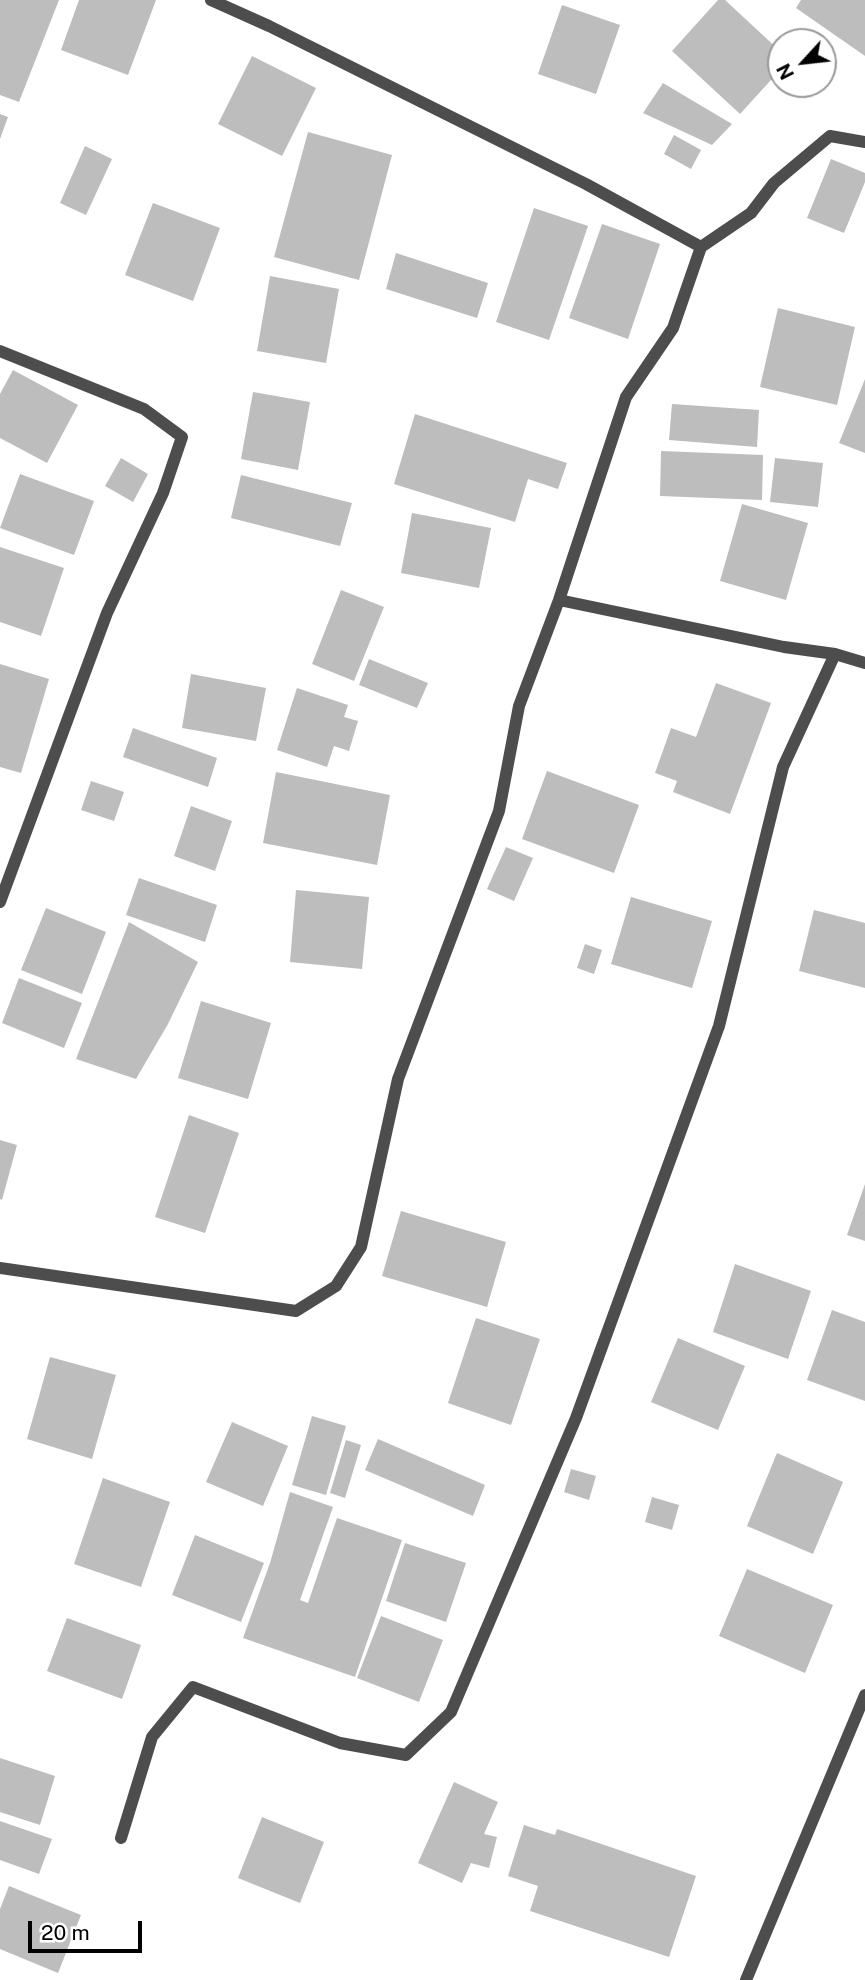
<!DOCTYPE html>
<html>
<head>
<meta charset="utf-8">
<style>
	body { margin:0 }
	#map { position:relative; width:865px; height:1980px; overflow:hidden; background:#fff; font-family:"Public Sans",sans-serif }
	canvas { display:block }
	.north { position:absolute; left:767px; top:28px; width:70px; height:70px; box-sizing:border-box; background:#fff; border:2px solid #999; border-radius:50%; rotate:243deg; font-size:19px; font-weight:700; line-height:28px; text-align:center; color:#000 }
	.north::after { content:''; display:block; margin:auto; width:24px; height:32px; background:#000; clip-path:polygon(50% 0,100% 100%,50% 72%,0 100%) }
	.scale { position:absolute; left:28px; top:1921px; width:114px; height:32px; box-sizing:border-box; border:4px solid #000; border-top:0; padding-left:9px; font-size:21px; line-height:24px; white-space:nowrap; color:#000; -webkit-text-stroke:5px #fff; paint-order:stroke }
</style>
</head>
<body>
<div id="map">
<canvas width="865" height="1980"></canvas>
<div class="north">N</div>
<div class="scale">20 m</div>
</div>
<script>
const g = document.querySelector('canvas').getContext('2d');
g.lineJoin = 'round';
function fill(path, color) { g.fillStyle = color; g.fill(path, 'evenodd'); }
function trace(path, color, width, dash) { g.strokeStyle = color; g.lineWidth = width; g.lineCap = dash ? 'butt' : 'round'; g.setLineDash(dash || []); g.stroke(path); }
fill(new Path2D(`
	M0,0H59L19,102L0,95Z
	M79,0H156L128,75L61,50Z
	M718,0H725L781,52V69L740,114L672,51Z
	M801,0H865V56L796,8Z
	M562,5L620,25L596,94L538,74Z
	M252,56L316,88L282,156L218,124Z
	M663,83L732,124L712,145L643,113Z
	M0,114L8,117L0,139Z
	M308,132L392,155L359,280L274,257Z
	M674,135L701,150L691,169L664,154Z
	M85,146L112,159L86,215L60,203Z
	M831,159L865,173V182L844,233L807,218Z
	M153,203L220,228L193,301L125,275Z
	M534,208L588,226L549,340L496,322Z
	M602,224L660,244L628,339L569,318Z
	M396,253L488,283L477,318L386,289Z
	M270,276L339,289L326,363L257,351Z
	M778,308L855,327L837,405L760,387Z
	M13,370L78,405L47,463L0,438V394Z
	M865,379V453L839,443Z
	M253,392L310,402L298,470L241,459Z
	M672,404L759,410L757,447L669,440Z
	M415,414L567,463L558,489L528,479L515,522L394,484Z
	M661,451L763,455L762,500L660,496Z
	M121,458L148,474L133,502L105,486Z
	M775,458L823,463L818,507L770,502Z
	M20,474L94,501L74,555L0,528Z
	M241,475L352,503L340,546L231,518Z
	M742,504L808,523L786,600L720,581Z
	M412,513L491,528L479,588L401,573Z
	M0,547L64,568L41,636L0,622Z
	M341,590L384,607L354,681L312,664Z
	M369,659L428,683L417,708L359,685Z
	M0,664L49,679L21,773L0,767Z
	M191,674L266,688L256,741L182,728Z
	M716,683L771,703L730,814L673,792L677,781L655,773L671,728L696,737Z
	M297,688L348,705L344,717L358,721L349,751L334,746L327,767L277,750Z
	M133,728L217,758L208,787L123,757Z
	M547,771L639,805L614,873L522,839Z
	M276,772L390,795L377,865L263,843Z
	M91,781L124,792L114,821L81,810Z
	M191,806L232,821L215,871L174,856Z
	M506,847L533,858L514,901L487,889Z
	M139,878L217,905L205,942L126,915Z
	M296,890L369,897L362,969L290,962Z
	M631,897L712,921L692,988L611,964Z
	M46,908L106,932L82,994L21,970Z
	M814,910L865,923V988L799,971Z
	M129,922L198,962L168,1024L136,1079L76,1059Z
	M585,944L602,950L594,974L577,968Z
	M19,978L82,1003L64,1048L2,1023Z
	M201,1001L271,1023L248,1099L178,1078Z
	M189,1115L239,1133L205,1233L155,1217Z
	M0,1140L17,1145L2,1200L0,1199Z
	M865,1184V1241L847,1235Z
	M401,1211L506,1242L487,1307L382,1276Z
	M735,1264L811,1291L788,1359L713,1332Z
	M832,1310L865,1322V1401L807,1380Z
	M476,1318L540,1339L511,1425L448,1403Z
	M678,1338L745,1366L718,1430L651,1402Z
	M50,1357L116,1375L92,1459L27,1439Z
	M312,1416L346,1426L326,1495L292,1485Z
	M232,1422L288,1446L263,1506L206,1482Z
	M378,1439L485,1485L473,1516L365,1470Z
	M346,1440L361,1445L345,1498L330,1493Z
	M777,1453L843,1482L813,1554L747,1526Z
	M571,1469L596,1476L589,1500L564,1492Z
	M103,1478L170,1502L141,1587L74,1564Z
	M290,1492L333,1507L300,1600L308,1603L337,1518L402,1540L355,1677L243,1638L270,1563Z
	M652,1497L679,1505L672,1530L645,1522Z
	M195,1535L264,1563L241,1622L172,1595Z
	M405,1543L466,1563L446,1622L386,1601Z
	M747,1569L833,1605L805,1673L719,1636Z
	M381,1616L443,1640L419,1702L357,1678Z
	M67,1618L141,1645L122,1699L47,1671Z
	M0,1758L55,1776L40,1825L0,1812Z
	M454,1782L498,1802L484,1834L497,1837L489,1868L471,1863L462,1883L418,1863Z
	M262,1817L324,1842L300,1903L238,1878Z
	M0,1821L52,1839L39,1874L0,1860Z
	M524,1825L555,1835L557,1829L696,1876L669,1957L530,1911L538,1886L508,1876Z
	M9,1886L81,1915L58,1973L0,1949V1909Z`), '#bdbdbd');
trace(new Path2D(`
	M211,0L269,26L586,184L701,247
	M0,351L144,409L182,437L163,493L107,613L0,902
	M559,600L784,647L835,654L865,663
	M0,1268L296,1311L336,1286L361,1247L398,1079L499,811L519,706L559,600L626,397L673,328L701,247L751,213L774,183L830,136L865,142
	M121,1838L152,1737L193,1687L340,1743L406,1755L451,1712L576,1418L719,1026L783,767L835,654
	M746,1980L865,1695`), '#4d4d4d', 12);
</script>
</body>
</html>
